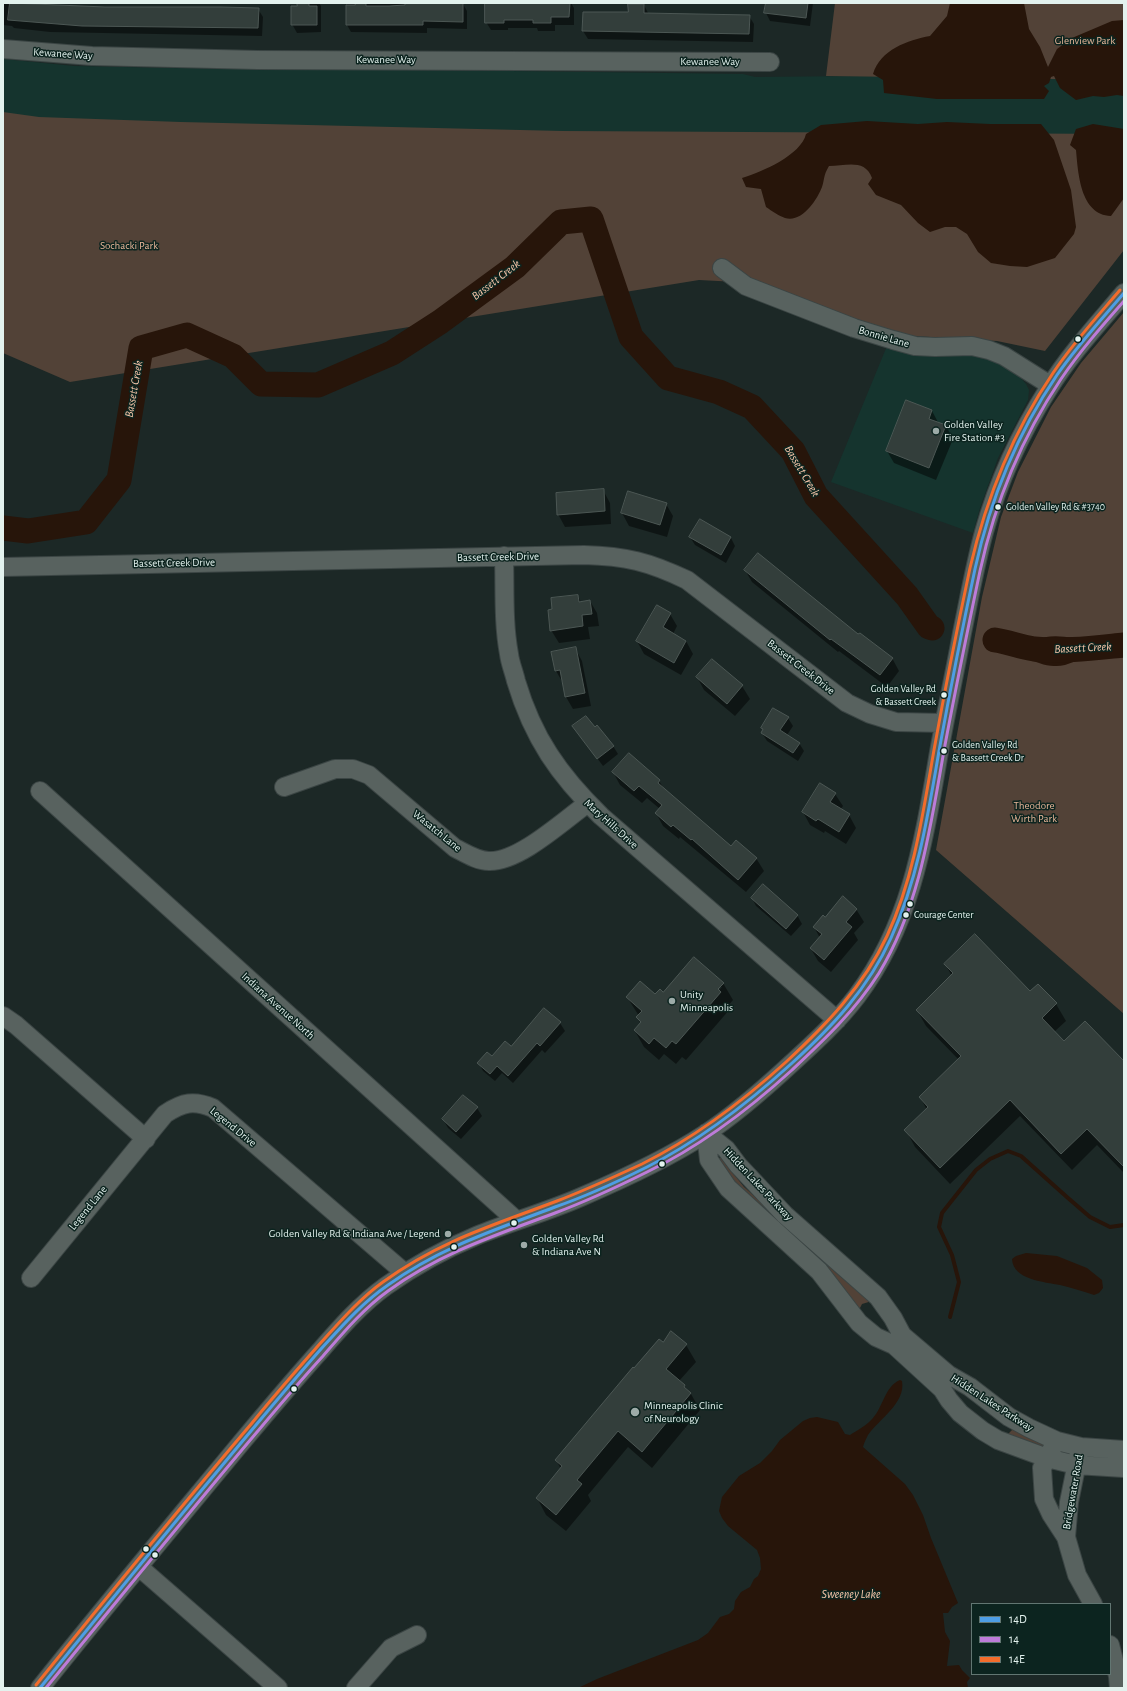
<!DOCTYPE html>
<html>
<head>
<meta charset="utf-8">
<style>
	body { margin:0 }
	#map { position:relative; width:1127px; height:1691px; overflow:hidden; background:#1c2826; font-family:"Alegreya Sans",sans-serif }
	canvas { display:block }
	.frame { position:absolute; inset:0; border:4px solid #e3f2ee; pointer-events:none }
	.legend { position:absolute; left:971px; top:1603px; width:140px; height:72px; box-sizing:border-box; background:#0c241f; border:1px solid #627672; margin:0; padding:5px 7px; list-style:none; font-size:12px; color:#e3f2ee }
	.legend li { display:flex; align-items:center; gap:8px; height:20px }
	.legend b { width:20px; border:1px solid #627672 }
</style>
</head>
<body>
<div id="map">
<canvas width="1127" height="1691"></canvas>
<div class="frame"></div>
<ul class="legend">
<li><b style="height:5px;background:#4d9ee5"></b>14D</li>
<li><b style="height:5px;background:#bd7bd9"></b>14</li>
<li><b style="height:5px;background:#f36c2b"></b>14E</li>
</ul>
</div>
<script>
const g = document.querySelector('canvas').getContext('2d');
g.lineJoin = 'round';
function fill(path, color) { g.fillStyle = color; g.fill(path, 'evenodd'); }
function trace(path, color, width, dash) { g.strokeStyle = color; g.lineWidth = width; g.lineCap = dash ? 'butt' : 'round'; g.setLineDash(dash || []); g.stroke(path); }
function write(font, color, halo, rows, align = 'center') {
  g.font = font + ' "Alegreya Sans",sans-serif'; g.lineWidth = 3; g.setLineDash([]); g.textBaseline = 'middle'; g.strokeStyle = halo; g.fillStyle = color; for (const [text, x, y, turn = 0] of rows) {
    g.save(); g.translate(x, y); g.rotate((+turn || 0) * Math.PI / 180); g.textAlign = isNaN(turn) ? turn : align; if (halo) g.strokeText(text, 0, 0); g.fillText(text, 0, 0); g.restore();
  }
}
fill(new Path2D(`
	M3,59L74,66L174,68L514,71L743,74L755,77L860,76L1124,80V144L3,126Z
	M887,346L958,352L994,358L1019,376L1026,384L1029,390L1028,400L998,458L980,508L973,533L831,482Z`), '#15342e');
fill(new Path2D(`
	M835,3H1124V80L826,76Z
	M3,112L39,117L181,122L563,131L1124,134V250L1045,351L997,341L897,335L756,283L699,280L70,382L3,353Z
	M1124,312V1014L936,850L982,597L1001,517L1018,472L1051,407L1081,363Z
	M718,1158H721L744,1187L872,1301L862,1304L859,1310L737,1192L717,1159Z
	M1013,1429L1045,1445L1043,1448L1006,1436Z`), '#524237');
fill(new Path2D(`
	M950,3H1024L1029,29L1040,47L1048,67L1057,49L1072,38L1112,21L1124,20V96L1117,95L1104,97L1093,96L1076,100L1060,88L1054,76L1051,77L1049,83L1044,86L1049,91L1044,99H937L884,93L883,80L873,74C880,50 908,40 930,36L947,16Z
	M867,121L918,124L947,122L990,124H1041L1054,140L1071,190L1076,227L1074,234L1055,258L1027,267L1010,266L991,263L978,252L967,234L956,227H945L930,232L918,223L901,205L876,195L868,184L872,178C865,158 845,166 829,166C823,176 825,178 822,187C817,200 802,223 785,218C779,216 772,211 766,207L761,189L746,187L742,178C762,172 801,155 806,134L821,125Z
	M1093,124L1124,129V198L1111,216C1080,215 1078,172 1076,150L1070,145L1076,129Z
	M996,635H1014L1034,641C1051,632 1071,638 1089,640L1090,655C1078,659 1067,667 1054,666C1036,666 1014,649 994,646Z
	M1124,638V653L1118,651L1097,653L1096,644L1115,642Z
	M1026,1253L1057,1256L1087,1268L1102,1280L1103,1288L1099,1293L1094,1295C1083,1291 1072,1288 1060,1285C1045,1282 1013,1280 1012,1259L1016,1256Z
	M900,1380L902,1381C906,1403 879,1419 868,1435C866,1439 864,1443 863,1447L905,1484L913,1495L923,1515L931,1538L958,1603L952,1607L948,1613H943L945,1632L950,1641L947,1666L959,1665L962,1670L970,1678L967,1682L968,1688H578L597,1679L698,1640L708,1633L720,1617L729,1614L734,1609L735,1601L741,1592L750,1587L754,1579L758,1576L761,1569L760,1558L757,1550L728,1526L722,1518L719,1511L722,1497L739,1476L760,1463L772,1451L780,1440L803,1421L810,1418L817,1417L838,1422L845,1434L850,1435C858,1430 867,1425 873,1418C883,1407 885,1386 900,1380Z`), '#27150a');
fill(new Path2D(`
	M3,3L54,6L258,9L263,17L262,36L50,32L14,28L12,26L3,25Z
	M298,3H319L321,6V32L297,33L292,24Z
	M347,3L463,4L467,11V29L427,28V33L351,32L347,25Z
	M486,3H571L574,8V25H555V31H538L537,28H508V30H491L486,22Z
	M767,3H813L810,26L770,21L766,13Z
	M644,5L648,13L749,16L754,24L753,42L588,39L583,31L629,13Z
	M907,401L932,411L939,424L946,426L953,439L936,480L894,463L887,451Z
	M603,490L610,503L611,524L565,527L558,514Z
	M666,504L673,516L667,537L629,526L622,513Z
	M690,537L731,538L735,546L726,563L695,545Z
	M745,570L858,636L892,658L899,671L887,687L839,651L838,652L752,582Z
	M578,596L581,602L590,601L597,613L599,626L588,627L590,639L559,643L551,630Z
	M670,614L677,626L673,634L686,641L693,654L681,675L644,654L637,641Z
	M575,648L582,661L591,706L573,709L566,697L563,683L556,671Z
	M712,660L742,686L750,699L735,716L704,690L697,677Z
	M788,718L793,726L787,735L799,743L804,751L798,761L767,741L762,733L763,731L762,728Z
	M574,727L613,746L618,754L603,766Z
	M613,772L659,781L665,790L731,847L756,858L764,871L746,892L680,837L679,839L663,826L656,813L660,809L647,798L642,803L620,785Z
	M835,794L843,806L840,810L849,815L856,828L846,844L825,831L824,833L810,825L803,812Z
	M752,898L797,915L802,924L791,936L756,906Z
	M856,909L864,922L854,933L858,940L831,972L818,961L811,949L820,938L814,927L825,918Z
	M945,964L1030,993L1038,985L1056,1004L1066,1021L1054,1032L1064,1042L1124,1063V1173L1097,1145L1072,1170L1020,1116L950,1184L915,1147L906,1130L927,1110L920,1097L959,1060L926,1026L917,1010L952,976Z
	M723,983L733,1000L728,1006L730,1009L686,1060L682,1057L676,1064L664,1054L659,1060L644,1047L635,1031L641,1024L637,1017L639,1016L627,997L655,996ZM719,987H722L715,994Z
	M560,1023L565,1031L545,1053L542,1050L513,1083L502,1073L495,1081L483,1071L479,1063Z
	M477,1108L482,1116L461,1139L448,1128L443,1119Z
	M672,1333L686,1345L696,1362L679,1381L691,1394L700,1410L652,1468L628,1447L588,1495L591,1501L566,1531L546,1515L537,1498L561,1469L556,1460L634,1370L663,1343Z`), '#0007');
trace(new Path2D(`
	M950,1317L959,1282L952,1255L939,1227L942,1213L976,1170L990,1159L1008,1151L1021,1156L1068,1198L1090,1217L1110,1227L1124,1225`), '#27150a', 4);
trace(new Path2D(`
	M3,528L28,531L86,522L119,480L141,348L187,335L233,356L261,384L318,385L392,353L440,322L515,267L561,222L591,219L631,337L668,378L719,392L752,407L793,451L816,496L907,596L929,627L932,628
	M995,640C1008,642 1021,647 1034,649C1064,652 1094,648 1124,645`), '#27150a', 25);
const building = new Path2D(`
	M10,3L105,7H221L259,8L258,28L82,26L8,20Z
	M297,3H309V6H317V25H291V6H297Z
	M355,3H366V6H389L405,5V3H463V22L423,21V25H346V5H355Z
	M485,3H570L569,17H551V23H533V20H504V23H485Z
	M766,3H808L806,18L764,13Z
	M628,4H644V13L750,15L749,34L582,31L583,12H628Z
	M906,400L932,410L929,419L946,425L929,468L886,451Z
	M604,489L605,511L557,515L556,493Z
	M628,491L667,503L660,525L621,513Z
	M700,519L731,537L721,555L689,537Z
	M758,553L858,634L860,633L893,658L880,675L831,639L830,640L744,570Z
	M578,595L579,602L590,600L592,614L582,615L583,626L550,631L548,610L552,609L551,598Z
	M657,605L671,613L663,627L686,641L674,663L636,641Z
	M576,647L585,693L565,697L560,670L555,671L551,652Z
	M712,659L743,685L727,704L696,677Z
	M773,708L789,717L780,730L800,743L793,753L761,733L763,729L761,728Z
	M586,716L595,727L597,725L614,746L597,759L572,726Z
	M629,753L660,780L658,783L731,846L736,840L757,858L738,880L692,839L691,840L673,825L671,827L655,813L662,805L639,786L634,791L612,772Z
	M820,783L836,793L830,802L850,814L839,832L818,819L816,821L802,812Z
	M763,884L798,915L786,929L751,898Z
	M843,896L857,909L846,922L852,927L824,960L810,948L822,934L813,927L823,915L825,917Z
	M975,934L1030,991L1038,984L1057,1003L1042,1018L1064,1041L1085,1021L1124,1061V1167L1087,1129L1061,1154L1010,1100L940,1168L904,1130L928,1107L919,1097L961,1056L916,1010L953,973L944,964Z
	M694,957L724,983L718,989L721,992L676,1044L672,1041L666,1048L654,1038L649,1044L634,1030L641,1022L636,1017L642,1011L626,997L640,981L655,994L660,989L663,992Z
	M544,1008L561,1022L540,1046L537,1043L508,1076L497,1066L490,1074L477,1063L487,1052L492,1056L505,1041L511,1046Z
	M463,1095L478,1107L456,1132L442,1119Z
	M671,1331L687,1344L666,1369L685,1385L684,1387L691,1393L642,1452L618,1431L577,1480L582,1484L556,1515L536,1498L562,1466L555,1460L633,1367L634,1368L659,1339L663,1342Z`);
fill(building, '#333e3b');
trace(building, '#4c5754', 1);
const minor = new Path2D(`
	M3,49L92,56L258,60L770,62
	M722,268L746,286L854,328L893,340L915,346L935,347L972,346L989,350L1004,356L1050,385
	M504,556C505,589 503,622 509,654C510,663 514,672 516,681C533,738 559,775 601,816L837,1020
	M3,567L584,555C626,556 649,562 687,580L847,703L870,714L896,722L944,723
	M284,787L335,769H353L369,775L455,848C465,853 477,861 489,861C519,862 563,821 588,803
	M40,791L517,1221
	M3,1016L16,1025L146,1139
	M706,1133L709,1160L728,1188L819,1271L859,1323L876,1337L894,1345L942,1389L949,1400L960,1413L983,1431L998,1440L1047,1458L1076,1465L1124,1468
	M706,1133L726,1149L738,1165L785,1215L878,1297L893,1318L902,1335L949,1375L970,1387L1009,1417L1029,1428L1057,1441L1081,1447L1124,1450
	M31,1278L165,1114C183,1102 194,1100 213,1108L405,1273
	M1052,1449L1042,1468L1044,1499L1051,1514L1066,1537L1077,1575L1093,1604
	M1066,1537L1069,1502L1079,1453
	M139,1567L278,1688
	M1110,1645L1118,1676L1119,1688
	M40,1688C106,1605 174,1524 241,1443C267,1412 293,1381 320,1351C341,1327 361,1304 386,1286C414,1266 445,1249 476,1236C510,1222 547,1212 581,1197C623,1179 667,1159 705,1134C736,1114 765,1088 792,1063C815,1042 838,1021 857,996C912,923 924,839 939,752C946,712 955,672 962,633C969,599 975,565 984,532C998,482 1021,432 1049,388C1070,354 1098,324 1124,293
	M356,1688L391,1648L417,1635`);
trace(minor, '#3b4544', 20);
trace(minor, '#58625f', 18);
trace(new Path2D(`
	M40,1688C111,1600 183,1512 256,1425C277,1400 299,1374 321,1349C342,1326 362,1303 388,1285C441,1247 495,1230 555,1207C587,1196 617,1182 647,1167C701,1140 747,1104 791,1064C832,1027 868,989 891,938C918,879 928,815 939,751C950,691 962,630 975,569C990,500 1017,434 1057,375C1077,346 1101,320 1124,293`), '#4d9ee5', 3);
trace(new Path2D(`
	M46,1688C116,1602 186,1516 257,1432C279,1406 300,1381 323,1356C343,1333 363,1309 388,1291C440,1253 496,1235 555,1213C587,1201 617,1187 647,1172C701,1146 747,1111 792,1070C824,1040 855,1011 879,973C921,904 931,822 945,745C956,687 968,628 980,571C995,502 1022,437 1061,379C1080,351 1102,326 1124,301`), '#bd7bd9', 3);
trace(new Path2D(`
	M36,1685C107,1597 179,1509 252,1423C273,1397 295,1372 317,1347C338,1324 358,1300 383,1282C439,1241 494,1225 557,1201C586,1190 614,1177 642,1164C696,1137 742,1102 786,1062C826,1025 863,987 887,936C914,878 923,813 934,750C945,689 957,629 970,568C986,499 1013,432 1053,373C1073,343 1097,317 1120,290`), '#f36c2b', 3);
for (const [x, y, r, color] of [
	[1078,339,3.5,"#e3f2ee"],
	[936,431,4,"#9daba8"],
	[998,507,3.5,"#e3f2ee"],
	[944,695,3.5,"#e3f2ee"],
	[944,751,3.5,"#e3f2ee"],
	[910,904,3.5,"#e3f2ee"],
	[906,915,3.5,"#e3f2ee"],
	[672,1001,4,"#9daba8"],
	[662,1164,3.5,"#e3f2ee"],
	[514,1223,3.5,"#e3f2ee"],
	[448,1234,4,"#9daba8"],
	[524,1245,4,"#9daba8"],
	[454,1247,3.5,"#e3f2ee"],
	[294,1389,3.5,"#e3f2ee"],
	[635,1412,5,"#9daba8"],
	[146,1549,3.5,"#e3f2ee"],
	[155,1555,3.5,"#e3f2ee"]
]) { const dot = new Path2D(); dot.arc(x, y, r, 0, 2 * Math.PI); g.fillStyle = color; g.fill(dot); trace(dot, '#0c241f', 1.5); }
write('10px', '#e3f2ee', '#0c241f', [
	["Golden Valley Rd & #3740",1006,507],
	["Golden Valley Rd",936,689,"right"],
	["& Bassett Creek",936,702,"right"],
	["Golden Valley Rd",952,745],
	["& Bassett Creek Dr",952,758],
	["Courage Center",914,915]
], 'left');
write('11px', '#e7b598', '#0c241f', [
	["Glenview Park",1085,41],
	["Sochacki Park",129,246],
	["Theodore",1034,806],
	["Wirth Park",1034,819]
]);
write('11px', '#e3f2ee', '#0c241f', [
	["Kewanee Way",63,54,4],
	["Kewanee Way",386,60],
	["Kewanee Way",710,62],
	["Bonnie Lane",884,337,16],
	["Bassett Creek Drive",498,557,-1],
	["Bassett Creek Drive",174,563,-1],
	["Bassett Creek Drive",801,667,38],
	["Mary Hills Drive",611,824,42],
	["Wasatch Lane",437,831,39],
	["Indiana Avenue North",278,1006,42],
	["Legend Drive",233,1127,39],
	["Hidden Lakes Parkway",758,1184,47],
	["Legend Lane",88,1208,-51],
	["Hidden Lakes Parkway",992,1403,33],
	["Bridgewater Road",1073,1492,-80]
]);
write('11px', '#e3f2ee', '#0c241f', [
	["Golden Valley",944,425],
	["Fire Station #3",944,438],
	["Unity",680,995],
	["Minneapolis",680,1008],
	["Golden Valley Rd & Indiana Ave / Legend",440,1234,"right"],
	["Golden Valley Rd",532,1239],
	["& Indiana Ave N",532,1252],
	["Minneapolis Clinic",644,1406],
	["of Neurology",644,1419]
], 'left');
write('italic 12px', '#fac7aa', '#0c241f', [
	["Bassett Creek",496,280,-38],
	["Bassett Creek",134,389,-80],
	["Bassett Creek",802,471,59],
	["Bassett Creek",1083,648,-3],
	["Sweeney Lake",851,1594]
]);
</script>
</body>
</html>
